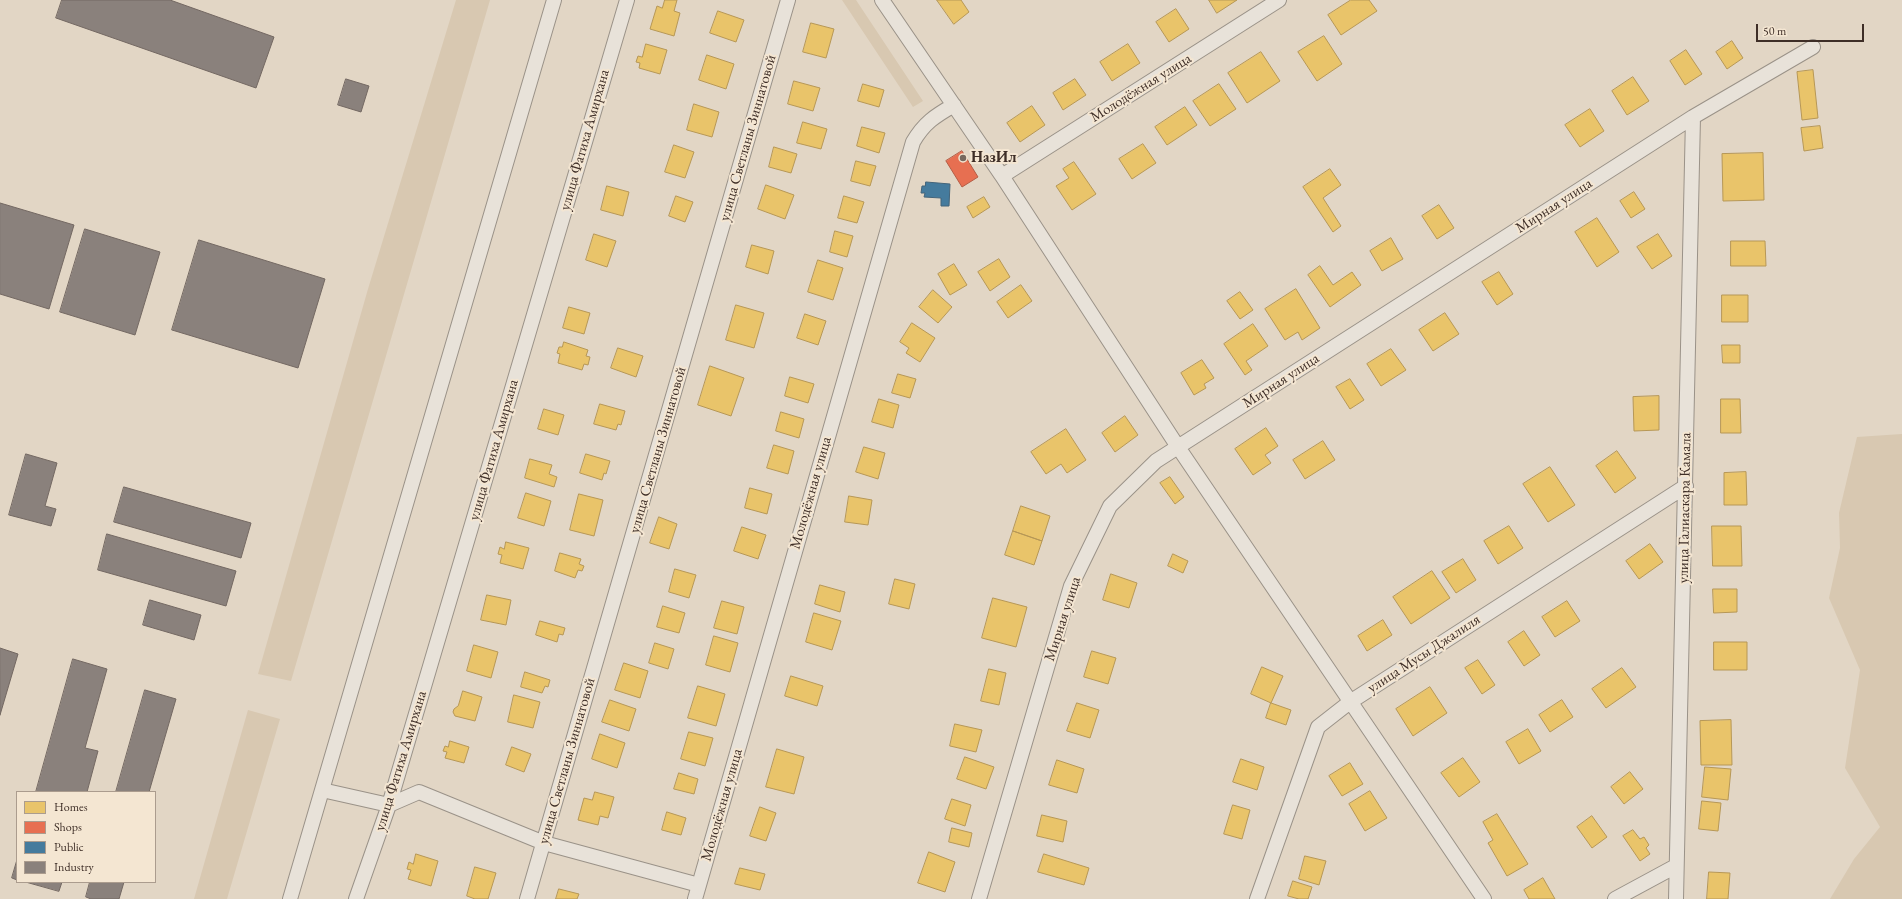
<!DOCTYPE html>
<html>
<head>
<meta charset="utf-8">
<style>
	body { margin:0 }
	#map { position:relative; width:1902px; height:899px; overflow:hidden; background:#e2d6c5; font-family:"EB Garamond",serif }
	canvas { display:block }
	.legend { position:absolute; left:16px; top:791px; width:140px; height:92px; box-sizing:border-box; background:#f4e6d2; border:1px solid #ab9c8e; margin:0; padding:5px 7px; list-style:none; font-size:12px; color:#3e2e27 }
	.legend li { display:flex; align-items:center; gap:8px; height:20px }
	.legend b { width:20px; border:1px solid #ab9c8e }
	.scale { position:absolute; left:1756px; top:24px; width:108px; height:18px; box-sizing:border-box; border:2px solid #3e2e27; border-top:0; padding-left:5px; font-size:12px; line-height:14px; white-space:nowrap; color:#3e2e27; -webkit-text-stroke:3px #f4e6d2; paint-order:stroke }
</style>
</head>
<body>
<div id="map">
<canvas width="1902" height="899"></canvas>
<ul class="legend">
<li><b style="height:11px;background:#e9c46a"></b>Homes</li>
<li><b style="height:11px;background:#e76f51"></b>Shops</li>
<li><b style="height:11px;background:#457b9d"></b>Public</li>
<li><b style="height:11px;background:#8a817c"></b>Industry</li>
</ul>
<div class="scale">50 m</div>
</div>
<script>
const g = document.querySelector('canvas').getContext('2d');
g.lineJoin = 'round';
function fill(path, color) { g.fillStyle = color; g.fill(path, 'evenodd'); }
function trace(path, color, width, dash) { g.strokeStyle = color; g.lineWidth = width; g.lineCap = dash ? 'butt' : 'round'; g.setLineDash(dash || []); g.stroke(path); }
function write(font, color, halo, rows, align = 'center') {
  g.font = font + ' "EB Garamond",serif'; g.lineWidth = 4; g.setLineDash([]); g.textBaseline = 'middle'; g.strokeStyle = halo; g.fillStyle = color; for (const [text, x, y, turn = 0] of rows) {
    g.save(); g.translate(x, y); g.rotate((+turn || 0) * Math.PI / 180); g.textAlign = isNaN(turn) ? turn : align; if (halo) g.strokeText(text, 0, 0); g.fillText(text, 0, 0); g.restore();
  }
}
fill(new Path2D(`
	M456,0H490L291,681L258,674L368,289Z
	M842,0H856L923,101L913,107Z
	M1902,434V899H1830L1854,859L1880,827L1845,768L1860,670L1829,598L1840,548L1839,513L1857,437Z
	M248,710L280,719L227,899H194Z`), '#d8c8b1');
const homes = new Path2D(`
	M665,0H677L674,11L680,13L674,36L650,29L657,6L662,8Z
	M937,0H961L969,12L954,24Z
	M1209,0H1237L1217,13Z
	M1351,0H1369L1377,11L1341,35L1328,15Z
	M1176,9L1189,29L1169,42L1156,22Z
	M718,11L744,20L736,42L710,33Z
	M811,23L834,29L826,58L803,52Z
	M1324,36L1342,64L1317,81L1298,52Z
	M1732,41L1743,58L1727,69L1716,52Z
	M646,44L667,50L660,74L639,68L640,63L636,62L638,56L642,57Z
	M1128,44L1140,63L1112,81L1100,62Z
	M1686,50L1702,74L1685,85L1670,61Z
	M1261,52L1280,81L1247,103L1228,73Z
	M707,55L734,64L726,89L699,80Z
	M1813,70L1818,118L1802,120L1797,72Z
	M1633,77L1649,101L1627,115L1612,91Z
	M1075,79L1086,95L1063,110L1053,93Z
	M794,81L820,88L813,111L788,104Z
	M863,84L884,90L879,107L858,101Z
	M1219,84L1236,109L1210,126L1193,101Z
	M694,104L719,112L712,137L687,130Z
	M1032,106L1045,125L1020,142L1007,123Z
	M1185,107L1197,125L1167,145L1155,127Z
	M1590,109L1604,131L1580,147L1565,125Z
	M803,122L827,129L821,149L797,143Z
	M1820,126L1823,148L1804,151L1801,128Z
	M862,127L885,133L879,153L857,146Z
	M1143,144L1156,163L1132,179L1119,159Z
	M674,145L694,152L685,178L665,172Z
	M774,147L797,154L791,173L769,167Z
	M1763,153L1764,200L1723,201L1722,154Z
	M856,161L876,166L870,186L851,181Z
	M1074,162L1096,194L1072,210L1056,186L1069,178L1063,169Z
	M1330,169L1341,185L1323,198L1341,226L1333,232L1303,187Z
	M766,185L794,195L785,219L758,209Z
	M607,186L629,192L623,216L601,210Z
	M1634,192L1645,209L1631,218L1620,201Z
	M676,196L693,202L685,222L669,216Z
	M844,196L864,202L857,223L838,218Z
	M984,197L990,207L973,218L967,207Z
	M1439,205L1454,228L1437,239L1422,216Z
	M1597,218L1619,252L1597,267L1575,232Z
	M835,231L853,236L847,257L830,252Z
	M594,234L616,241L607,267L586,260Z
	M1658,234L1672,256L1652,269L1637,247Z
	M1391,238L1403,259L1382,271L1370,251Z
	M1731,241H1765L1766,266H1731Z
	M752,245L774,251L768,274L746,267Z
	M999,259L1010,277L990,291L978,272Z
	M818,260L843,268L833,300L808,292Z
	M954,264L967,285L950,295L938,274Z
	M1320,266L1333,285L1352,272L1361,285L1330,307L1308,275Z
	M1499,272L1513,294L1497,305L1482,282Z
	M1021,285L1032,301L1008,318L997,302Z
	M1296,289L1320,328L1302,340L1298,332L1285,340L1265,309Z
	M933,290L952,307L938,323L919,307Z
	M1240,292L1253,310L1240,319L1227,301Z
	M1722,295H1748V322H1722Z
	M736,305L764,313L754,348L726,340Z
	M569,307L590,313L584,334L563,328Z
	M1445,313L1459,334L1433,351L1419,330Z
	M805,314L826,321L818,345L797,338Z
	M912,323L935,338L920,362L906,353L909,348L900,342Z
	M1253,324L1268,346L1246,361L1252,370L1245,375L1224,344Z
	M564,342L588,350L586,356L590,357L588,365L584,364L582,370L558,363L560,354L557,353L559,347H562Z
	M1722,345H1740V363H1723Z
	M618,348L643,356L636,377L611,368Z
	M1391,349L1406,370L1381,386L1367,364Z
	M1202,360L1214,378L1204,384L1206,388L1194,395L1181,373Z
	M710,366L744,378L731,416L698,405Z
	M898,374L916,379L910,398L892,393Z
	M790,377L814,384L808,403L785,396Z
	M1350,379L1364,400L1350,409L1336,387Z
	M1659,396V430L1634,431L1633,397Z
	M879,399L899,405L893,428L872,422Z
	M1721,399H1740L1741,433H1721Z
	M600,404L625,411L621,425L618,424L616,430L594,424Z
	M544,409L564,415L558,435L538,429Z
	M781,412L804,419L799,438L776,431Z
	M1125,416L1138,435L1115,452L1102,433Z
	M1266,428L1278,446L1265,455L1271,463L1253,475L1235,449Z
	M1066,429L1086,460L1067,473L1061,464L1046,474L1031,452Z
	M1323,441L1335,460L1305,479L1293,460Z
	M774,445L794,451L788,474L767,468Z
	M864,447L885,453L878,479L856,472Z
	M1617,451L1636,478L1615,493L1596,466Z
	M586,454L610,461L606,474L604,473L602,480L580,473Z
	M530,459L552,465L549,474L557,477L554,487L525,478Z
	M1550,467L1575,505L1548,522L1523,484Z
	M1746,472L1747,505H1724V473Z
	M1170,477L1184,497L1175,504L1160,483Z
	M750,488L772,494L767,514L745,508Z
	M526,493L551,501L544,526L518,518Z
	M579,494L603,500L594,536L570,530Z
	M849,496L872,500L868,525L845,522Z
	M1021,506L1050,516L1042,541L1013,531Z
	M659,517L677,524L669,549L650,543Z
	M1509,526L1523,548L1498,564L1484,541Z
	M1712,526H1741L1742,566H1713Z
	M742,527L766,535L758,559L734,551Z
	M1013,531L1042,541L1034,565L1005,555Z
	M506,542L529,548L523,569L500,563L502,555L498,554L500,547L504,549Z
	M1650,544L1663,562L1639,579L1626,561Z
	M560,553L581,559L579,564L584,566L582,571L578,570L575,578L555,571Z
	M1173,554L1188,561L1183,573L1168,566Z
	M1463,559L1476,580L1456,593L1442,572Z
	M675,569L696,575L689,598L669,592Z
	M1432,571L1450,598L1411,624L1393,597Z
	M1111,574L1137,583L1129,608L1103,600Z
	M895,579L915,584L909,609L889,604Z
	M820,585L845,592L840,612L815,604Z
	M1713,589H1737V612L1714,613Z
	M487,595L511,600L506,625L481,620Z
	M993,598L1027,607L1016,647L982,638Z
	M722,601L744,607L737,634L714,628Z
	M1567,601L1580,621L1555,637L1542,617Z
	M663,606L685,613L679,633L657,627Z
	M814,613L841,621L832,650L806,642Z
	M1383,620L1392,635L1367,651L1358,636Z
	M540,621L565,628L563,635L559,634L557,642L536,635Z
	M1524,631L1540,655L1524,666L1508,642Z
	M714,636L738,643L730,672L706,665Z
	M1714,642H1747V670H1714Z
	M655,643L674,649L668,669L649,663Z
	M474,645L498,652L491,678L467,671Z
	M1092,651L1116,658L1108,684L1084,677Z
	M1478,660L1495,685L1482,694L1465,668Z
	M624,663L648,671L640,698L615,690Z
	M1262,667L1283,676L1271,703L1251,694Z
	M1622,668L1636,687L1606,708L1592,689Z
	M989,669L1006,673L999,705L981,701Z
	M525,672L550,680L548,687L545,686L542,693L521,687Z
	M791,676L823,686L817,706L785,696Z
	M698,686L725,694L716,726L688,718Z
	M1430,687L1447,713L1413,736L1396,709Z
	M463,691L482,697L475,721L455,716L453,712L454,709L458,706Z
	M514,695L540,702L533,728L508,722Z
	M610,700L636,709L629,731L602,722Z
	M1562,700L1573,717L1550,732L1539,715Z
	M1077,703L1099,710L1090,738L1067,731Z
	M1271,703L1291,710L1286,725L1266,718Z
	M1731,720L1732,765H1701L1700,721Z
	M955,724L982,730L976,752L950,746Z
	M1528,729L1541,751L1519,764L1506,742Z
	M689,732L713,738L705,766L681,759Z
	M600,734L625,743L617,768L592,759Z
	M450,741L469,747L464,763L445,758L447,752L443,751L445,746L448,747Z
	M512,747L531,754L524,772L506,765Z
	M777,749L804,757L794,794L766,787Z
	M965,757L994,767L986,789L957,779Z
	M1463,758L1480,782L1459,797L1441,773Z
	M1241,759L1264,767L1257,790L1233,782Z
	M1057,760L1084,769L1077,793L1049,785Z
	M1350,763L1363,784L1342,796L1329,776Z
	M1705,767L1731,769L1728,800L1702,797Z
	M1630,772L1643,789L1624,804L1611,787Z
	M679,773L698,779L694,794L674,789Z
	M1370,791L1387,818L1365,831L1349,804Z
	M595,792L614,797L608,818L600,816L598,825L578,820L584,798L592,800Z
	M952,799L971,805L965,826L945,819Z
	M1702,801L1721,803L1718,831L1699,829Z
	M1233,805L1250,810L1242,839L1224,834Z
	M760,807L776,813L766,841L750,836Z
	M667,812L686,818L681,835L662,830Z
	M1497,814L1528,864L1507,876L1488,843L1493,840L1483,822Z
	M1042,815L1067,821L1063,842L1037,836Z
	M1592,816L1607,837L1592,848L1577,827Z
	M952,828L972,833L969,847L949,842Z
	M1633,830L1640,839L1644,837L1649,845L1646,848L1650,854L1640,861L1623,836Z
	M929,852L955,862L945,892L918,883Z
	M416,854L438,861L431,886L408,879L411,870L407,869L409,862L413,864Z
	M1044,854L1089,868L1084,885L1038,872Z
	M1305,856L1326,861L1319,885L1299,879Z
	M475,867L496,873L488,899H475L467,896Z
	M740,868L765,874L760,890L735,884Z
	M1709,872L1730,873L1728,899H1707Z
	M1543,878L1555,899H1529L1524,890Z
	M1293,881L1312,887L1308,899H1299L1288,896Z
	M559,889L579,894L577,899H556Z`);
fill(homes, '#e9c46a');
trace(homes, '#b69756', 1);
const shops = new Path2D(`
	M962,151L978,177L962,187L946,161Z`);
fill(shops, '#e76f51');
trace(shops, '#b45c44', 1);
const public = new Path2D(`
	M926,182L950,184L949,206H941V198L924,197L925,193H921L922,186H925Z`);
fill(public, '#457b9d');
trace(public, '#43647a', 1);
const industry = new Path2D(`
	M62,0H170L274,37L256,88L56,18Z
	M346,79L369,86L361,112L338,105Z
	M0,203L74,225L49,309L0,294Z
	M85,229L160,252L135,335L60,312Z
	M199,240L325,279L298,368L172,330Z
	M26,454L57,463L45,506L56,509L51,526L9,515Z
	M124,487L251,523L241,558L114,522Z
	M107,534L236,571L226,606L98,570Z
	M150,600L201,615L194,640L143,625Z
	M0,648L18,654L0,715Z
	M73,659L107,669L85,748L98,751L87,792H36Z
	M145,690L176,699L149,792H116Z
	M17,860V880L12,878Z
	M26,882H62L59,891Z
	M90,882H124L119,899H91L86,897Z`);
fill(industry, '#8a817c');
trace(industry, '#736862', 1);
const minor = new Path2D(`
	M882,0L1002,176L1178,447L1484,899
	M1002,176L1279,0
	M322,790L389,805L419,792L544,843L699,885
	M290,899L554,0
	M356,899L389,805L627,0
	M527,899L788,0
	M695,899L913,142C924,123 935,116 954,105
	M979,899L1071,586L1110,506L1156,461L1693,117L1813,47
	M1257,899L1318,727L1350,702L1686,486
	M1615,899L1676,866
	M1676,899L1693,117`);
trace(minor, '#9a9288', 16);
trace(minor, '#e8e2d9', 14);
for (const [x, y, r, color] of [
	[963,158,4,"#77695e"]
]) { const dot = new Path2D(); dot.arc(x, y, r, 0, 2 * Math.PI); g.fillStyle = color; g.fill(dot); trace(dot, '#f4e6d2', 1.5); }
write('15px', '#3e2e27', '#f4e6d2', [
	["Молодёжная улица",1141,88,-32],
	["улица Светланы Зиннатовой",748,138,-74],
	["улица Фатиха Амирхана",585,140,-74],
	["Мирная улица",1554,206,-33],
	["Мирная улица",1281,381,-33],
	["улица Фатиха Амирхана",494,450,-74],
	["улица Светланы Зиннатовой",658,450,-74],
	["Молодёжная улица",811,493,-74],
	["улица Галиаскара Камала",1685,508,-89],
	["Мирная улица",1063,619,-72],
	["улица Мусы Джалиля",1424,654,-33],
	["улица Фатиха Амирхана",401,761,-73],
	["улица Светланы Зиннатовой",567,761,-74],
	["Молодёжная улица",722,805,-74]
]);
write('bold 15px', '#3e2e27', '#f4e6d2', [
	["НазИл",971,158]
], 'left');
</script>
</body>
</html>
